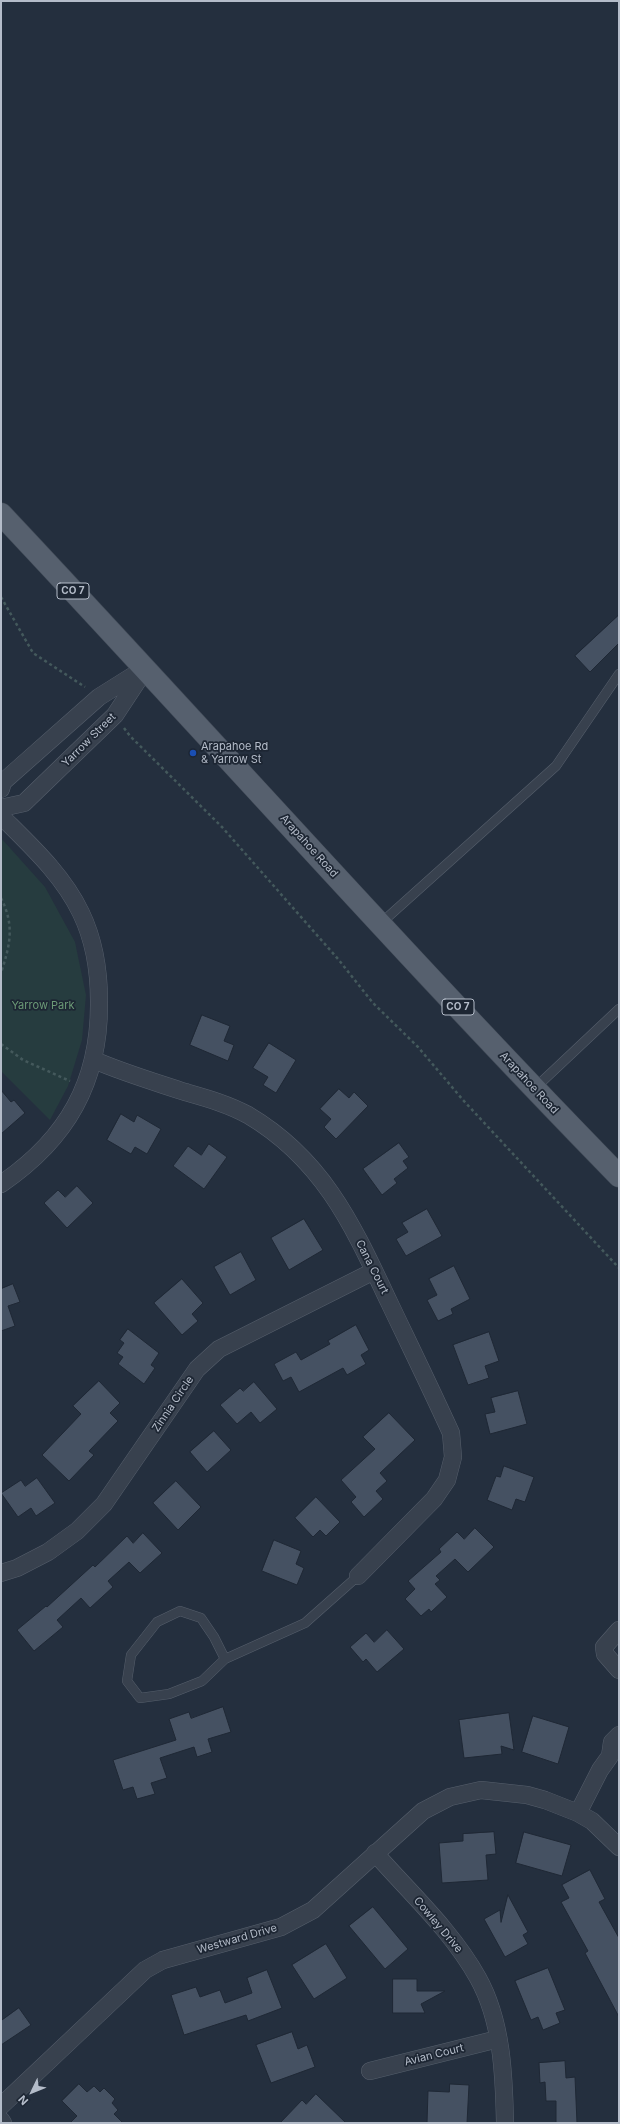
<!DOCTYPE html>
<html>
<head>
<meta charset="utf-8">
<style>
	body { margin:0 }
	#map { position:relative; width:620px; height:2124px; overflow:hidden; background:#242f3e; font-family:Inter,sans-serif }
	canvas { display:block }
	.frame { position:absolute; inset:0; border:2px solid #b4bcc9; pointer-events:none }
	.north { position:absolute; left:12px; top:2072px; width:40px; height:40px; -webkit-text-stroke:3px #1d2633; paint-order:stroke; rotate:227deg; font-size:11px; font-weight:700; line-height:16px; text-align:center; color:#b4bcc9 }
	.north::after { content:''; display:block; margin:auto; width:14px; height:18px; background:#b4bcc9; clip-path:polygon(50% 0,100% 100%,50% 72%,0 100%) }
</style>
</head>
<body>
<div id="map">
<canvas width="620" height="2124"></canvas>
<div class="frame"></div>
<div class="north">N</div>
</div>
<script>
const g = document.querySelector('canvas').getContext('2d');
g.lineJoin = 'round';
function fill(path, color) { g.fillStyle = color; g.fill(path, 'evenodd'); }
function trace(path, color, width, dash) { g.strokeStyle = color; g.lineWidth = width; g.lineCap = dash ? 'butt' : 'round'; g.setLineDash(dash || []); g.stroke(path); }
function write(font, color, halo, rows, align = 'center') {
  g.font = font + ' Inter,sans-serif'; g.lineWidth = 3.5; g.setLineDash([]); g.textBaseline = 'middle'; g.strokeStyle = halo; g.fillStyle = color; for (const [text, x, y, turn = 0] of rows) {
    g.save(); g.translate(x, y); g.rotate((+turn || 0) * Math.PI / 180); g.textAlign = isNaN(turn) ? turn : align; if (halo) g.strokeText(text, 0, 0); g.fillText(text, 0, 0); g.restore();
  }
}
fill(new Path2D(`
	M1,838L45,887L75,942L86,995L82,1040L68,1086L50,1120L1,1071Z`), '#263c3f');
const building = new Path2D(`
	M619,615V643L590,672L575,656Z
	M202,1015L230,1026L224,1041L234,1045L228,1061L190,1045Z
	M269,1043L296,1060L276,1093L263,1085L268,1077L253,1068Z
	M339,1089L349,1098L354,1092L368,1106L336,1139L324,1127L331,1119L320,1109Z
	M1,1090L11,1102L14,1100L25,1113L1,1134Z
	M121,1114L134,1122L137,1115L161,1129L147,1154L135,1147L131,1154L107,1140Z
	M399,1143L409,1157L403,1161L408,1168L394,1179L397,1183L382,1195L363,1169Z
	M209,1144L227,1157L204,1189L173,1166L188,1146L201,1155Z
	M77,1186L93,1203L67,1228L44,1203L58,1190L65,1197Z
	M427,1209L442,1236L406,1256L396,1239L408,1232L402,1223Z
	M304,1219L323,1250L289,1270L271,1238Z
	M241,1252L256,1280L230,1295L214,1267Z
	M454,1266L470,1299L451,1309L453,1314L438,1321L427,1300L437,1295L429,1279Z
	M182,1279L203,1303L192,1314L198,1321L182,1335L154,1303Z
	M13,1284L20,1302L8,1306L15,1326L1,1331V1289Z
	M356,1325L369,1350L361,1355L366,1364L347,1375L343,1368L299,1392L291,1377L283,1381L274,1364L296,1352L301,1360L330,1344L328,1341Z
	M128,1329L159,1353L151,1365L155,1368L144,1384L118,1364L123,1357L117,1353L124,1343L120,1340Z
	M489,1332L499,1361L485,1366L489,1378L468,1385L453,1345Z
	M99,1381L120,1403L110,1413L118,1421L89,1451L94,1455L69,1481L42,1455L81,1414L73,1406Z
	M254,1382L277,1409L260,1423L251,1412L237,1424L220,1405L240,1388L243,1391Z
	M518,1391L527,1424L490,1434L485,1414L495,1412L491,1398Z
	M389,1413L415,1440L380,1473L387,1481L376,1491L383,1499L364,1517L351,1502L356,1497L341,1480L375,1449L363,1437Z
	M214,1431L231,1450L207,1472L190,1452Z
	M504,1466L534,1477L525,1502L516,1499L512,1510L487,1500L496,1476L500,1477Z
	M37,1478L55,1503L36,1516L31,1508L18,1517L1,1493L21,1480L25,1486Z
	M176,1481L201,1507L178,1530L153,1503Z
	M316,1497L340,1522L326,1536L320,1530L313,1537L295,1518Z
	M475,1528L494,1547L468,1572L455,1559L436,1576L440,1580L435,1584L447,1597L431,1612L429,1609L421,1616L405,1599L415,1589L408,1581L441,1552L439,1549L457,1532L464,1539Z
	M143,1533L162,1553L140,1573L129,1562L108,1581L113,1587L90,1608L81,1598L57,1620L63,1627L34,1651L17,1630L46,1606L47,1607L93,1565L95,1567L127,1536L133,1543Z
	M274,1540L301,1551L296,1564L304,1568L297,1585L262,1571Z
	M387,1630L404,1649L377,1672L366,1659L363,1662L350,1647L366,1633L374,1642Z
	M223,1707L231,1732L208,1739L212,1752L197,1757L194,1747L160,1758L167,1778L151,1783L155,1794L137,1799L133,1787L123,1790L113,1760L176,1740L169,1719L189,1712L191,1718Z
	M509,1713L514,1750L501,1746L502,1754L464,1758L459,1720Z
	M533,1716L569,1727L558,1764L522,1752Z
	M494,1832L496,1854L486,1855L488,1880L442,1883L439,1843L463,1841V1834Z
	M524,1832L571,1845L562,1876L516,1863Z
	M590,1870L605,1899L599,1902L619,1938V2017L585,1953L588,1951L561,1902L569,1898L562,1885Z
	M508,1895L528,1932L523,1935L528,1944L505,1957L484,1919L500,1910L501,1922Z
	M373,1907L408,1949L385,1969L349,1926Z
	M326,1944L347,1978L314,1999L292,1965Z
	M548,1968L565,2010L556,2013L560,2023L543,2030L538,2017L531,2020L515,1981Z
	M267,1970L282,2008L248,2021L246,2015L184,2035L171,1995L196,1987L200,1997L220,1990L225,2003L252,1993L247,1978Z
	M393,1979H417V1991H445L421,2004L425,2013H393Z
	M19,2008L31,2025L1,2045V2021Z
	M292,2032L298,2049L307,2045L315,2067L271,2083L256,2045Z
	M565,2061L566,2078L575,2077L577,2123H556V2101H546L545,2082L540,2083L539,2063Z
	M79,2084L87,2092L94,2086L100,2092L104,2088L115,2099L112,2103L118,2110L114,2114L123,2123H70L77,2116L62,2101Z
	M450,2084L469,2085L467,2123H427L428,2091L449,2092Z
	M316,2094L346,2123H280L302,2100L306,2104Z`);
fill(building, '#455162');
trace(building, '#1f2835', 1);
const lane = new Path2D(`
	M380,924L556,766L619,674
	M534,1089L619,1009
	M225,1659L214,1637L201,1618L180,1611L157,1622L131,1655L127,1681L140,1698L169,1694L202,1681L225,1659L305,1623L358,1576`);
const street = new Path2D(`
	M1,789L3,782L99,697L142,670
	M1,808L24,803L115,715L146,668
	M1,816C30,845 63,875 81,913C94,940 99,971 99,1001C100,1082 67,1139 1,1184
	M94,1060C124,1073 155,1082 185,1092C206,1098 228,1104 248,1115C324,1160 353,1226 389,1302C410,1346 431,1389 451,1433L453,1457L447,1480L434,1499L358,1576
	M1,1573L17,1568L48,1552L77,1531L104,1504L197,1369L219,1349L374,1271
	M619,1630L604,1647L605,1654L619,1670
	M578,1813L600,1770L610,1756L612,1742L619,1735
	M375,1853C410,1893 452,1931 478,1978C502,2021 504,2074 505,2123
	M370,2071L498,2039
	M1,2106L145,1970L163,1960L281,1927L313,1910L423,1811L450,1797L481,1790L527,1795L545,1800L578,1813L592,1821L619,1847
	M1,2120L3,2123`);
const primary = new Path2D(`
	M1,514C208,734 408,960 619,1176`);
trace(lane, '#565f6c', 10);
trace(street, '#565f6c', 18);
trace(primary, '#414a57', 23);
trace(new Path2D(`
	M1,597L33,653L85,687
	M124,728L130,736L222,827L338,959L373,1003L418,1047L463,1100L619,1268
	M1,898C15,926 10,945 1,973
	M1,1044L23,1060L70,1081`), '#44595c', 2.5, [3, 3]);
trace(lane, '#38414e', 9);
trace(street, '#38414e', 17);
trace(primary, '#56606e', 22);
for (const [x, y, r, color] of [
	[193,753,4,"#1a4fb4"]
]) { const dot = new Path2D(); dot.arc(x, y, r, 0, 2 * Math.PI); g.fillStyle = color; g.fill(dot); trace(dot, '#1d2633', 1.5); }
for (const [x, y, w] of [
	[73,591,32],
	[458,1007,32]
]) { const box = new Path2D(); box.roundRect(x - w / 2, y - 8, w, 16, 3); g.fillStyle = '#1d2633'; g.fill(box); trace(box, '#b4bcc9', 1); }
write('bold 10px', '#b4bcc9', null, [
	["CO 7",73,591],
	["CO 7",458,1007]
]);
write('11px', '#b4bcc9', '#1d2633', [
	["Yarrow Street",89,740,-45],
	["Arapahoe Road",309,846,48],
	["Arapahoe Road",529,1083,47],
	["Cana Court",372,1267,63],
	["Zinnia Circle",173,1404,-56],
	["Cowley Drive",438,1925,50],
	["Westward Drive",237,1939,-16],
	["Avian Court",434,2055,-14]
]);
write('11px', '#b4bcc9', '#1d2633', [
	["Arapahoe Rd",201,747],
	["& Yarrow St",201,760]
], 'left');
write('11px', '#6b9a76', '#1d2633', [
	["Yarrow Park",43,1006]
]);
</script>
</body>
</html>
